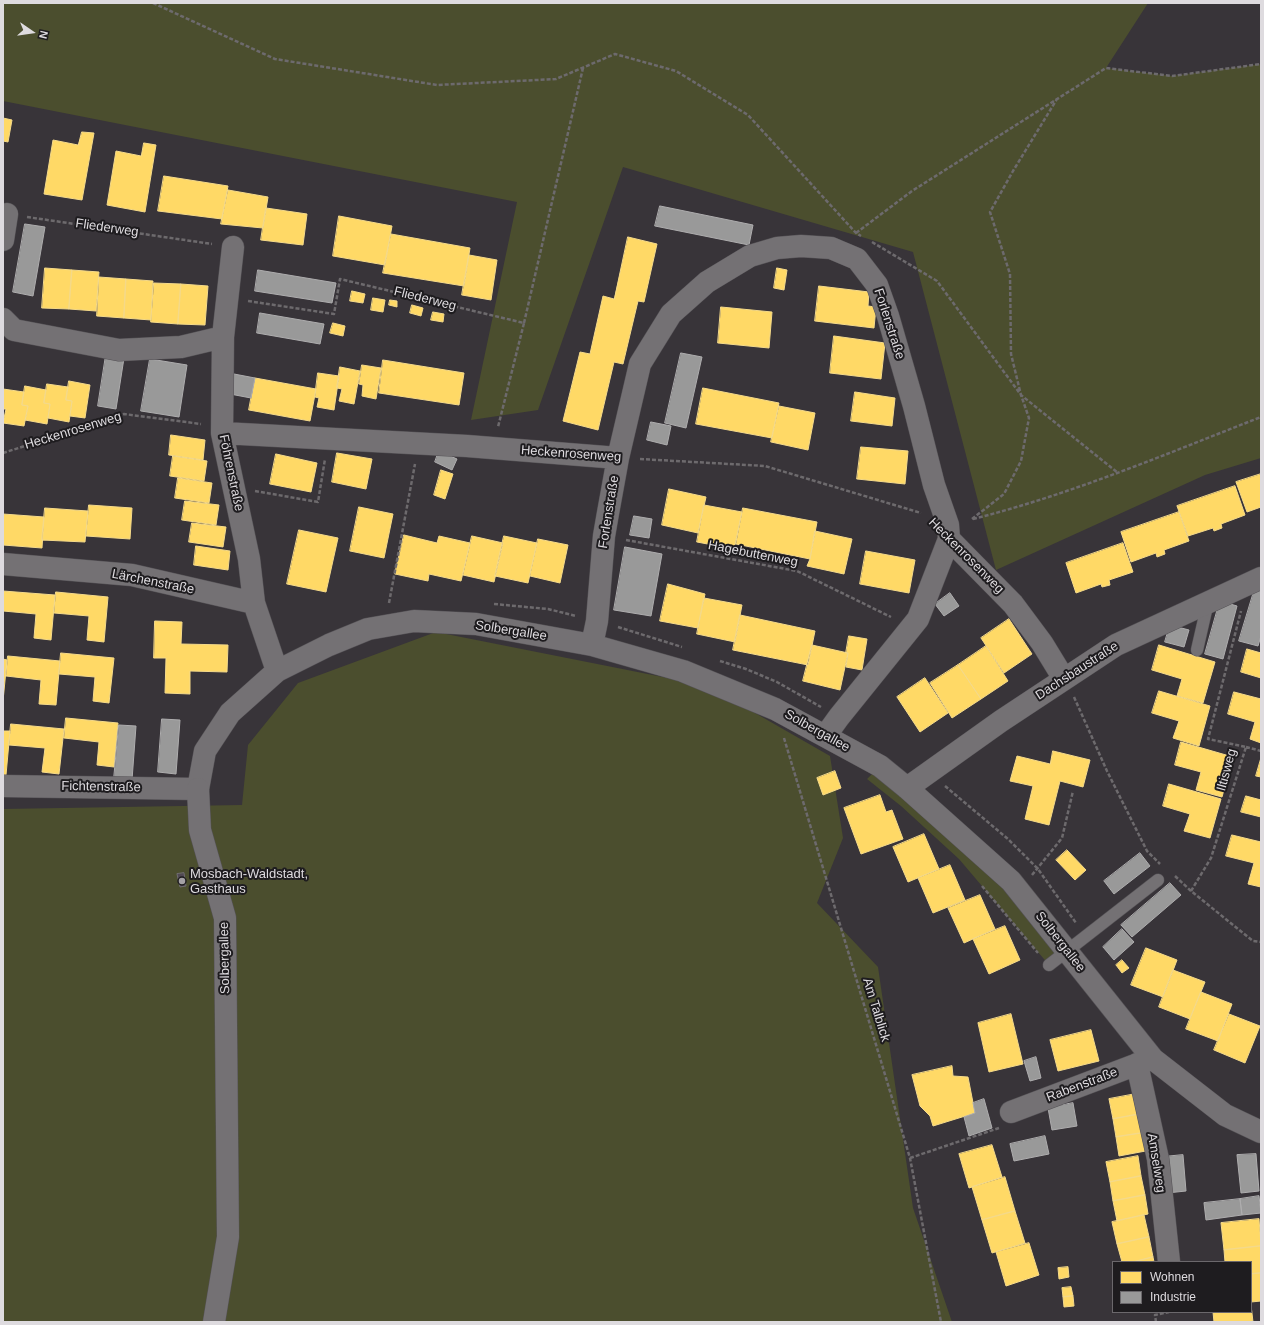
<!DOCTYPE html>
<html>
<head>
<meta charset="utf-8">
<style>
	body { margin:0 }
	#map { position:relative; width:1264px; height:1325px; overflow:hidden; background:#383439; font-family:Helvetica,sans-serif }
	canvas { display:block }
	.frame { position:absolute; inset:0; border:4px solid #dedbdf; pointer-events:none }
	.legend { position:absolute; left:1112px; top:1261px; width:140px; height:52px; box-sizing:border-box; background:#1e1c1f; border:1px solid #6b686c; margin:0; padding:5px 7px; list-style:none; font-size:12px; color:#dedbdf }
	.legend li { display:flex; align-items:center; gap:8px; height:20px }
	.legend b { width:20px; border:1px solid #6b686c }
	.north { position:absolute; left:12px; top:12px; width:40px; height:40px; -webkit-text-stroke:3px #1e1c1f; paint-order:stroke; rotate:103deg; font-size:11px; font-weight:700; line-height:16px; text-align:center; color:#dedbdf }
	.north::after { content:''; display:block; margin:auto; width:14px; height:18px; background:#dedbdf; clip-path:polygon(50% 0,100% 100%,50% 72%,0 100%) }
</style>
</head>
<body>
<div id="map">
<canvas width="1264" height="1325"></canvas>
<div class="frame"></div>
<ul class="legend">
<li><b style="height:11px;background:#ffd966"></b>Wohnen</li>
<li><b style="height:11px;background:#999"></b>Industrie</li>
</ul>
<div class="north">N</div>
</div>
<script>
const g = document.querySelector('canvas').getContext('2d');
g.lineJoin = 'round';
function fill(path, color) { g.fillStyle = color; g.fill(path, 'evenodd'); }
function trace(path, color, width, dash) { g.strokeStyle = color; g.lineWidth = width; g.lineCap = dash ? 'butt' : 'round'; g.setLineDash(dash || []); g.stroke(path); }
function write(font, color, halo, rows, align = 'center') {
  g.font = font + ' Helvetica,sans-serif'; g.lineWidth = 4; g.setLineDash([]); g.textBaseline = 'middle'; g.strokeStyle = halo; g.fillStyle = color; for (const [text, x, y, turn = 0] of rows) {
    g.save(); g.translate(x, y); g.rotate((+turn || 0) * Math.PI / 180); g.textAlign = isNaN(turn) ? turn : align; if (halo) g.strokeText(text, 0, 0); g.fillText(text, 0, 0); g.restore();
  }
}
fill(new Path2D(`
	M3,3H1148L1106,68L1172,76L1261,64V458L1205,475L996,570L913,252L623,167L538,410L471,420L517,202L3,101Z
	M436,632L708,686L830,756L843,838L817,903L878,967L913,1208L952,1322H3V809L242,805L248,745L298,683Z
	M880,766L1067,952L1049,965L959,859L901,806L867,779Z`), '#4b4e2e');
const homes = new Path2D(`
	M3,118L12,120L8,142L3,141Z
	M82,132L94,133L82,200L44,194L53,140L78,145Z
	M144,143L156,145L145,212L107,205L116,151L141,156Z
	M164,176L228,186L222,219L158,211Z
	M228,190L268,197L263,228L221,224Z
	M266,208L307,214L303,245L261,240Z
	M339,216L392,226L385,265L333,256Z
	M391,234L470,248L464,286L383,273Z
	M628,237L657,244L644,302L638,301L623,364L614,362L598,430L563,421L580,352L590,354L603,296L614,299Z
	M469,255L497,260L491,300L462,295Z
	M45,268L72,270L69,309L42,308Z
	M777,268L787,270L784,290L774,288Z
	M72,270L99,272L96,311L69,309Z
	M99,277L126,279L124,318L97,316Z
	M126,279L153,281L151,320L124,318Z
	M154,283L181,284L178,324L151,322Z
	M181,284L208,286L205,325L178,324Z
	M819,286L869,292L868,306L876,307L874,328L815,321Z
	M352,291L365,294L363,303L350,301Z
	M373,298L385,300L383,312L371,310Z
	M390,300L397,301V307L389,305Z
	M412,305L423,308L421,316L410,313Z
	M721,307L772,312L769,348L718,343Z
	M433,312L444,314L443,322L431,320Z
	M333,323L345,326L343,336L330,333Z
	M834,336L885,343L881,379L830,373Z
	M383,360L464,373L459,405L379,393Z
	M362,365L381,368L376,399L362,396L363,385L359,384Z
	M340,367L360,371L354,404L339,401L342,389L337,388Z
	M318,373L339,376L334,410L317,407L319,398L315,397Z
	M255,378L316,389L310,421L249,410Z
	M69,381L90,385L85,418L70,416L72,401L66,400Z
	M47,384L68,387L66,400L72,401L69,422L48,418L50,404L44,403Z
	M25,386L46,390L44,403L50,404L47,424L25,420L28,406L22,405Z
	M703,388L779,403L772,438L696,424Z
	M3,389L24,392L22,405L28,406L24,426L3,423L6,409H3Z
	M855,392L895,398L892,426L851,421Z
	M779,406L815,413L808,450L771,442Z
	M171,435L205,440L203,460L169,455Z
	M861,447L908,451L905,484L857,479Z
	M337,453L372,459L366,489L332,482Z
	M276,454L317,463L311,492L270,484Z
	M173,456L207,461L204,481L170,476Z
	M441,470L453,474L445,499L434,495Z
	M1261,474V507L1247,512L1236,482Z
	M178,478L212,483L209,503L175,498Z
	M1235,486L1245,515L1221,524L1222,528L1214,531L1213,528L1188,536L1177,506Z
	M669,489L706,497L698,533L662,525Z
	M185,501L219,505L216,525L182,520Z
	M89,505L132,508L130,539L86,536Z
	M704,505L742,512L734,549L697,542Z
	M359,507L393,514L384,558L350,551Z
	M45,508L88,511L85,542L42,540Z
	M743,508L817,522L810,559L736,544Z
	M1179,512L1189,541L1164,550L1165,554L1157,557L1156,553L1131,562L1121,532Z
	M3,514L44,517L42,548L3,545Z
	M192,523L226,527L223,547L189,542Z
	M299,530L338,538L326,592L287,584Z
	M815,531L852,539L844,574L807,566L810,559Z
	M404,535L437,543L439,536L470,543L461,581L429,574L428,581L395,574Z
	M472,536L503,543L494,582L463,575Z
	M504,536L537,543L528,583L495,576Z
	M538,539L568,545L560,583L530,576Z
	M1123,543L1133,572L1109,580L1110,585L1102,587L1101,584L1076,593L1066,563Z
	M196,546L230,551L228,570L194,565Z
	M866,551L915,560L909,593L860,584Z
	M668,584L705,594L698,628L660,621Z
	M3,591L55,595L51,640L34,638L36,614L3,611Z
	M56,592L108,597L104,642L87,640L89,616L54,613Z
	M704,598L742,605L735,642L697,634Z
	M740,615L815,631L808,665L733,650Z
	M1009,619L1032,654L1004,673L981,638Z
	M155,621L182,622L181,644L228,645L227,672L190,671V694L165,693L166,658H154Z
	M849,636L867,639L862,670L846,667L848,653H846Z
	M812,645L848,653L840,690L803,681Z
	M1159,645L1215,662L1203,703L1177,696L1182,679L1152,670Z
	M986,646L1008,681L981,699L958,665Z
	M1247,649L1261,653V678L1241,672Z
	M61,653L114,658L109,703L93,701L95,677L59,674Z
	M8,656L60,661L56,705L39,704L41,680L6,676Z
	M3,659L7,660L3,701Z
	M958,665L981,699L952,718L930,683Z
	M925,678L948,713L920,732L897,697Z
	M1159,691L1210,706L1199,746L1173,738L1179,721L1152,713Z
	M1234,692L1261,699V743L1250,739L1255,722L1228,714Z
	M66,718L118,723L114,767L97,765L99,742L64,738Z
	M11,724L64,729L59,774L42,772L45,748L9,745Z
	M3,731H10L6,775H3Z
	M1181,742L1233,757L1222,797L1196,790L1201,772L1175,765Z
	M1053,751L1090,760L1083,787L1060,781L1049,825L1025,819L1033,786L1010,781L1017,756L1050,764Z
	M1261,758V777L1256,776Z
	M835,771L841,788L823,795L817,778Z
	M1169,784L1221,799L1210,838L1184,831L1190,814L1163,806Z
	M880,795L886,812L892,810L903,839L861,854L844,808Z
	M1246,796L1261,800V817L1241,812Z
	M924,834L939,869L908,882L893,847Z
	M1232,835L1261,842V887L1248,884L1254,863L1226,856Z
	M1067,850L1086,870L1075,880L1056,860Z
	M950,865L965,900L933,913L918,878Z
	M980,895L995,929L964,943L948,908Z
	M1005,926L1020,960L989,974L973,939Z
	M1146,948L1177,960L1163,997L1131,985Z
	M1122,960L1129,968L1122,973L1116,965Z
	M1173,970L1205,982L1190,1019L1159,1007Z
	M1201,992L1232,1004L1218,1041L1186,1029Z
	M1011,1014L1023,1064L989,1072L978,1023Z
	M1229,1014L1260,1026L1245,1063L1214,1050Z
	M1091,1030L1099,1061L1058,1071L1050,1040Z
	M952,1066L953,1076L968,1077L975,1113L933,1126L930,1116L920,1106L912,1075Z
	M1141,1093L1145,1113L1113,1119L1109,1099Z
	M1145,1113L1148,1132L1116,1137L1113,1119Z
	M1148,1132L1151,1150L1119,1156L1116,1137Z
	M992,1145L1002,1177L969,1188L959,1154Z
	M1138,1156L1141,1176L1110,1182L1106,1162Z
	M1141,1176L1145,1195L1113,1201L1110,1182Z
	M1005,1177L1015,1211L982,1220L972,1187Z
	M1145,1195L1148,1214L1117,1221L1113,1201Z
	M1015,1211L1025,1243L992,1253L982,1220Z
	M1144,1215L1149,1237L1117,1244L1112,1222Z
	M1259,1219L1261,1246L1224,1250L1221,1223Z
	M1149,1237L1153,1257L1133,1262H1122L1117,1244Z
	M1029,1243L1039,1275L1006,1286L996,1252Z
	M1261,1246V1273L1251,1274V1262H1225L1224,1250Z
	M1153,1257L1154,1262H1133Z
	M1068,1267L1069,1277L1059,1279L1058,1268Z
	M1261,1273V1301L1251,1302V1274Z
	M1071,1287L1073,1296L1063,1297L1062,1288Z
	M1073,1296L1074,1306L1064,1307L1063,1297Z
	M1251,1305L1253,1322H1214L1213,1312H1251Z`);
fill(homes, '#ffd966');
trace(homes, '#f5da8a', 1);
const industry = new Path2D(`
	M660,206L753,225L749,245L655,226Z
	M25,224L45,227L33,296L13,292Z
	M258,270L336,283L332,303L255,291Z
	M260,313L324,324L320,344L257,333Z
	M681,353L702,357L686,428L665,423Z
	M106,355L124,358L116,409L98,406Z
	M150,359L187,365L179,417L141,411Z
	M234,374L255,378L251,398L230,394Z
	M651,422L671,426L667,445L647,440Z
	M439,451L457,459L452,470L435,462Z
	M634,516L652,519L649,538L630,535Z
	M625,547L662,554L651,616L614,610Z
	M1255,588L1261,590V636L1258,646L1239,641Z
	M950,593L959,606L944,616L935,604Z
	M1220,601L1237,606L1223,659L1205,654Z
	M1170,625L1189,630L1184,647L1165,642Z
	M162,719L180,720L176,774L158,772Z
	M119,725L136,726L132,780L114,779Z
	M1140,853L1150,866L1114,894L1104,881Z
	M1170,883L1181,895L1132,937L1121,925Z
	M1122,929L1134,942L1114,960L1103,947Z
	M1036,1057L1041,1078L1030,1081L1024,1061Z
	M984,1099L992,1128L969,1136L964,1117L975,1113L973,1103Z
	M1073,1103L1077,1126L1052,1130L1048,1108Z
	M1045,1136L1049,1154L1014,1161L1010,1144Z
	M1256,1154L1259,1191L1241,1193L1237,1155Z
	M1183,1155L1186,1191L1167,1193L1163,1157Z
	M1259,1196L1261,1213L1242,1215L1240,1199Z
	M1240,1199L1242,1215L1206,1220L1204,1203Z`);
fill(industry, '#999');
trace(industry, '#aeadae', 1);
const building = new Path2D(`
	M184,873L186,886L180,887L177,874Z`);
fill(building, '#514953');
trace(building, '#706d71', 1);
const service = new Path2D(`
	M1197,650L1208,602
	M1049,965L1158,880`);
const minor = new Path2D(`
	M3,240L7,214
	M233,247L223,337L222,433L249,559L254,603L277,671
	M3,319L14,330L119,350L181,347L223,337
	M222,433L467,446L618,458
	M949,539L1013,604L1042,643L1064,679
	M3,564L132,575L254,603
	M592,645L597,621L604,536L608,513L618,458L640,364L671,314L707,282L750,256L777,248L801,246L831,248L857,259L877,285L888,316L914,406L934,485L948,525L949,539L918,619L839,717L826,735
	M3,786L198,789L205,751L230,713L277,671L329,645L368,629L414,621L476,624L592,645L683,671L775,709L880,766L907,788L1011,881L1153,1059L1225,1115L1261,1132
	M907,788L1001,721L1116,645L1261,578
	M1137,1064L1158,1159L1169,1262
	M1011,1112L1151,1059`);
const tertiary = new Path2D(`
	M198,789L200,830L225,918L228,1237L214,1322`);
trace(service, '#555256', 13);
trace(minor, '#555256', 23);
trace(tertiary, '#555256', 23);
trace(new Path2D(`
	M153,3L275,59L437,85L556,79L615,54L676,71L748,115L856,233L861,236
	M27,217L212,244
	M856,233L912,191L1106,68L1172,76L1261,64
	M872,242L937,281L1021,395L1118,473
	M248,301L334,314L340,279L524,323L498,427
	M524,323L583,68
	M3,453L124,414L201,424
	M640,459L765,466L921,513
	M255,491L318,502L325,459
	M972,519L1004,494L1021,461L1029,418L1021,395L1011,354L1010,274L990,212L1013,171L1057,99
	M973,519C1072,494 1166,454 1261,417
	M626,540L797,571L891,617
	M389,603L415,464
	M494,604L548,609L576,616
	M618,627L682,647
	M720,661L746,669L777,682L821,707
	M1074,697L1107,771L1147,851L1160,864
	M784,738L910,1158L941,1322
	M1246,747L1261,751
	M945,786L1008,839L1038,869L1076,923
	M1032,875L1062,838L1073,791
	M1175,876L1191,891L1253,941L1261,942
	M982,886L1038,953
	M1191,891L1211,858L1246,747L1208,739L1241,611
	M910,1158L999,1128
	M1156,1322L1155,1315L1169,1312`), '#6d6a6d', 2.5, [4, 2]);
trace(service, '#747174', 12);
trace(minor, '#747174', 22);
trace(tertiary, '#747174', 22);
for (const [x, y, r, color] of [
	[182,881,4,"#a4a1a5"]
]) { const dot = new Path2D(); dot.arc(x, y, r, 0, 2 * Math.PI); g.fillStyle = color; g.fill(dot); trace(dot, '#1e1c1f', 1.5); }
write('13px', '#dedbdf', '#1e1c1f', [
	["Fliederweg",107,228,8],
	["Fliederweg",425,299,14],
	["Forlenstraße",889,324,72],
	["Heckenrosenweg",73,431,-17],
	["Heckenrosenweg",571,454,4],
	["Föhrenstraße",231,473,78],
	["Forlenstraße",609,512,-81],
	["Hagebuttenweg",753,554,11],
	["Heckenrosenweg",966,556,45],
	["Lärchenstraße",153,582,11],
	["Solbergallee",511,631,9],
	["Dachsbaustraße",1077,671,-33],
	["Solbergallee",817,731,29],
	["Iltisweg",1227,770,-75],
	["Fichtenstraße",101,787,1],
	["Solbergallee",1060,942,52],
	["Solbergallee",225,958,-91],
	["Am Talblick",876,1010,73],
	["Rabenstraße",1082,1085,-21],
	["Amselweg",1156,1163,81]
]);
write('13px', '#dedbdf', '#1e1c1f', [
	["Mosbach-Waldstadt,",190,874],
	["Gasthaus",190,889]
], 'left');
</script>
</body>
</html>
